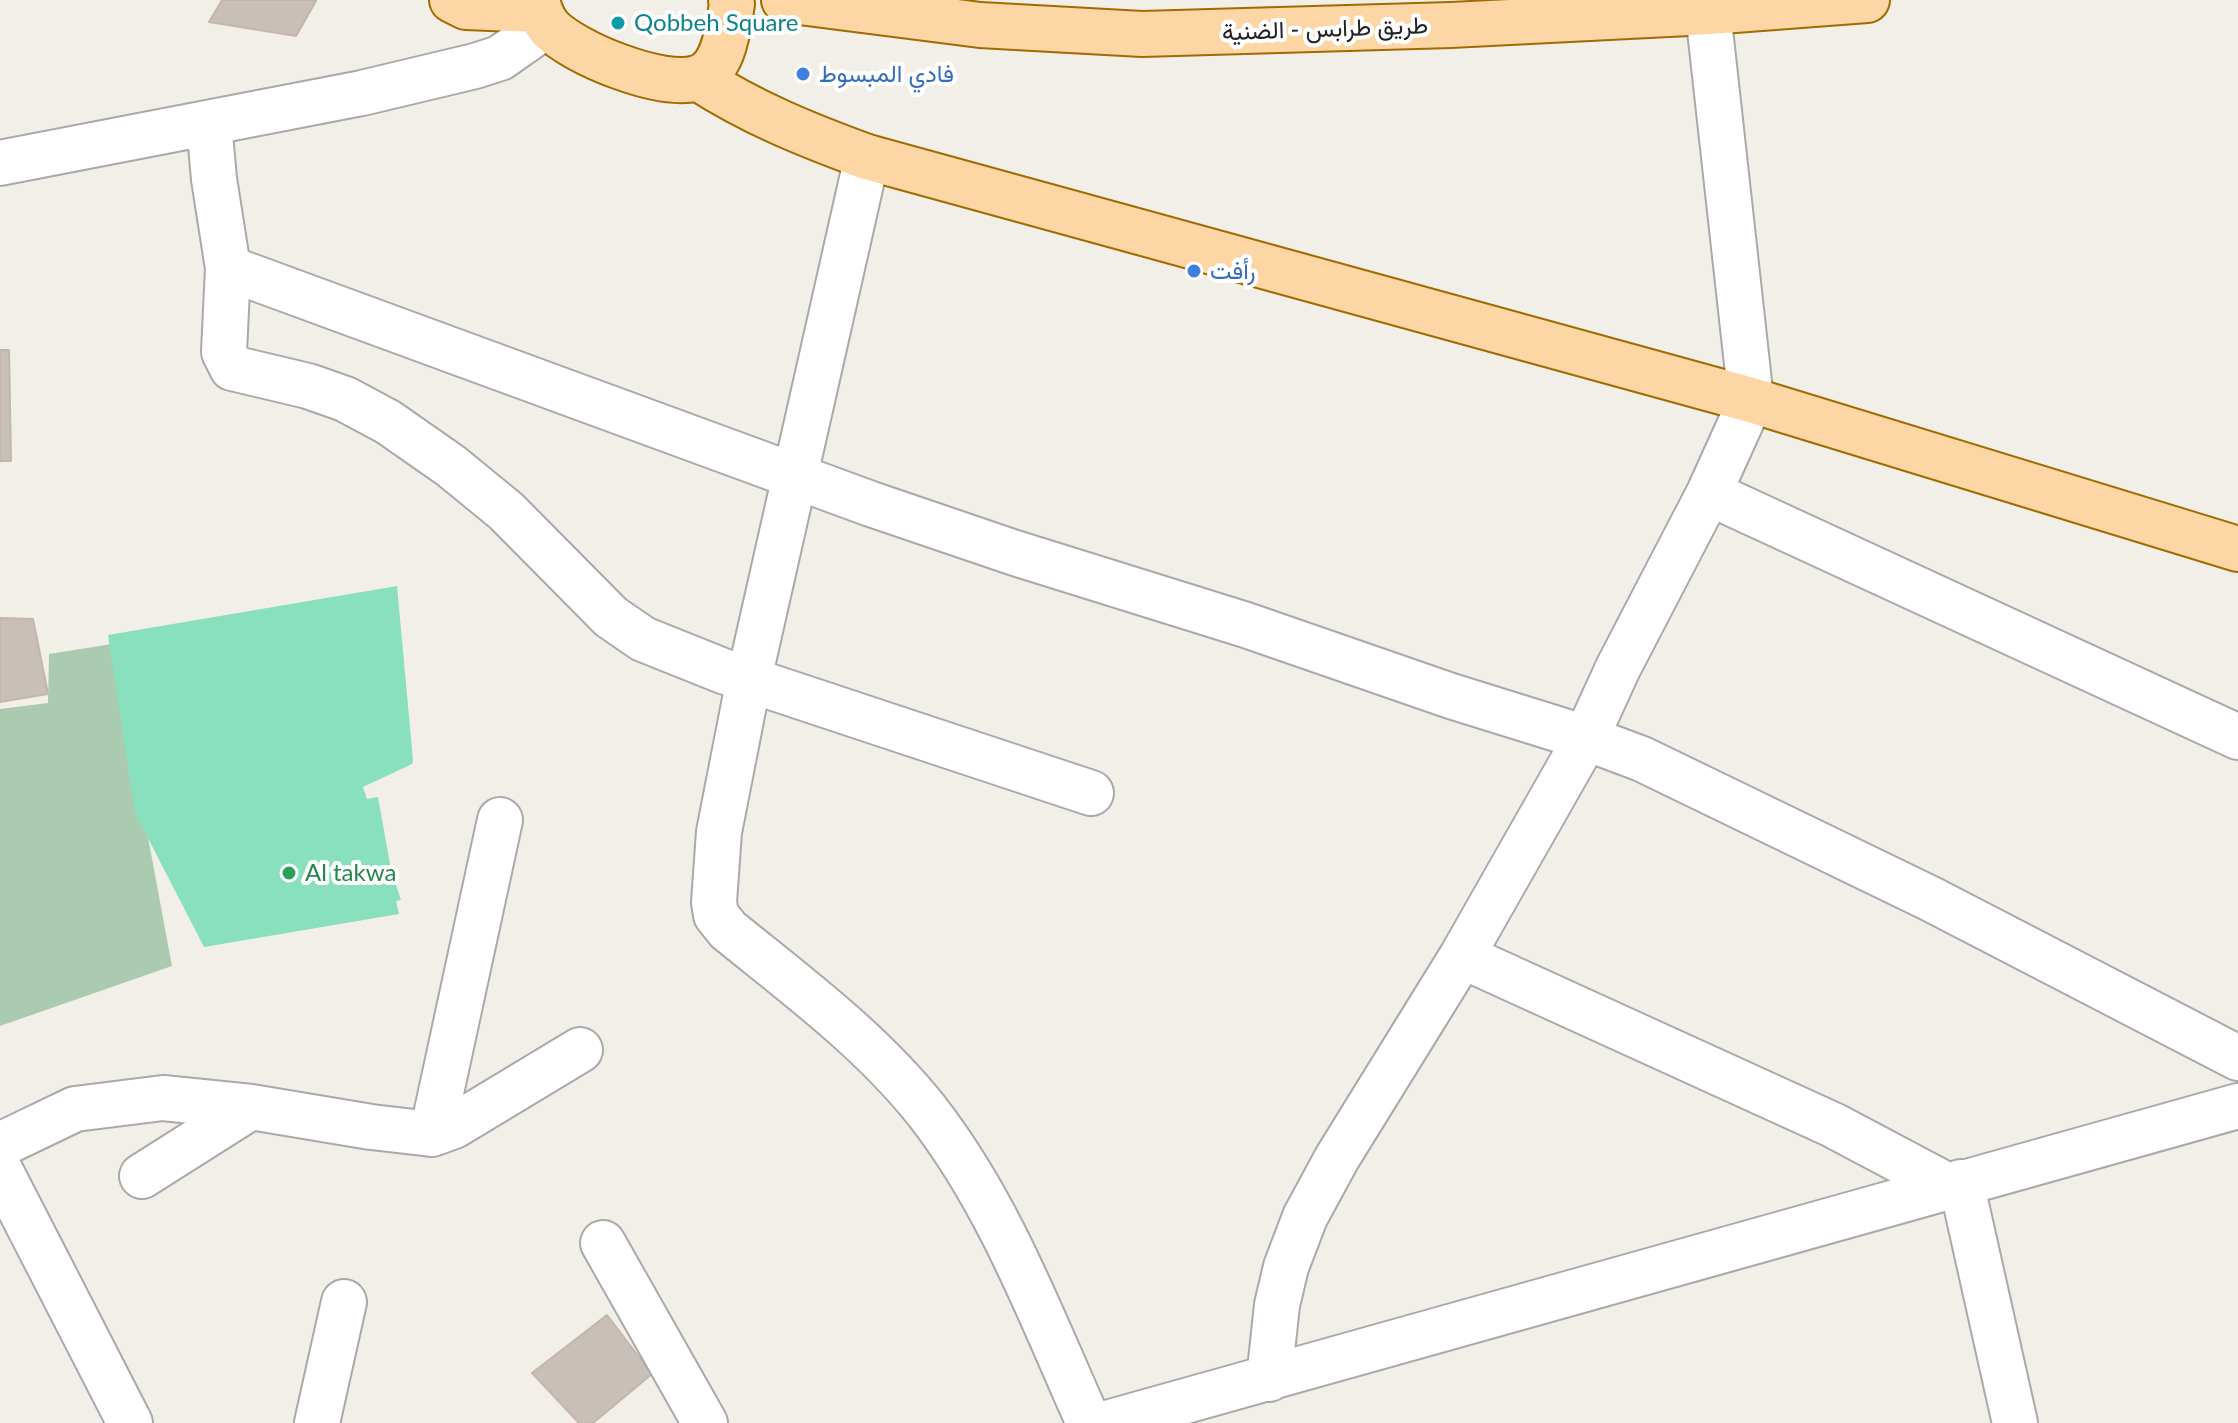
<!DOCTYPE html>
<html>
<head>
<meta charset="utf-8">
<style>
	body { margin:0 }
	canvas { display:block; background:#f2efe9 }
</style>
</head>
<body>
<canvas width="2238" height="1423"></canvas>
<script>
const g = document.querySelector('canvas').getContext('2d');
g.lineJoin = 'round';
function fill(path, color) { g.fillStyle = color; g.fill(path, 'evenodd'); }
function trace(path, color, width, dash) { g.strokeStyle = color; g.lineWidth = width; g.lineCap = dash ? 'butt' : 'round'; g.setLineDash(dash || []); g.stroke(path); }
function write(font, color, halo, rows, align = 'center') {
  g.font = font + ' Lato,Vazirmatn,sans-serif'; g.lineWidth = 8; g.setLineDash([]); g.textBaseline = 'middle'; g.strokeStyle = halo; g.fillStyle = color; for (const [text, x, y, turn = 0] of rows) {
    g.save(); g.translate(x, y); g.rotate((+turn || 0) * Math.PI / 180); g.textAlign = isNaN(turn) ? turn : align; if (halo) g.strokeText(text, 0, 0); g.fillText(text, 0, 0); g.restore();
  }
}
fill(new Path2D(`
	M112,644L172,966L0,1026V709L48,703L49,654Z`), '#aacbaf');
fill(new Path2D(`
	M397,586L413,760L412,764L363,787L367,799L378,797L391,870L401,900L396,901L399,914L204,947L135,813L108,635Z`), '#88e0be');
const building = new Path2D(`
	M222,0H314L316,1L296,36L209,22Z
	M0,350H9L11,461H0Z
	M0,618L33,619L48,694L0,702Z
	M607,1315L652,1374L593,1423H579L532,1373Z`);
fill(building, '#c7bfb8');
trace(building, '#c4b6ab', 2);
const minor = new Path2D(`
	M209,123L214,179L228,268L871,504L1015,553L1246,625L1451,696L1586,738L1642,759L1931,899L2238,1058
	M867,157L749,679L719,832L714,902L716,915L728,930C797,986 870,1040 926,1110C999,1203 1041,1316 1089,1423
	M0,163L362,93L475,66L500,58L547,25
	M228,268L224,352L232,368L308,386L345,399L388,422L451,466L506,511L611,617L643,639L723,671L1091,793
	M1709,493L2238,737
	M1462,956L1833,1125L1948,1186
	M432,1134L500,820
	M0,1145L75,1109L163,1098L251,1107L371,1127L432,1134L454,1126L580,1050
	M0,1170L130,1423
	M142,1176L251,1107
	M1961,1182L2015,1423
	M603,1243L705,1423
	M1269,1379L1277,1305L1286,1267L1305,1217L1337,1158L1462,956L1586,738L1618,668L1709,493L1751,400L1708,12
	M317,1423L344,1302
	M1107,1423L2238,1106`);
const major = new Path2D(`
	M452,0L466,7L540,10
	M537,0C539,9 543,20 550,28C574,53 662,89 697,78C725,70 728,27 732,4L731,0
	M784,0L980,25L1142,34L1451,25L1708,12L1867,0
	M698,78C752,113 807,135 867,157L1751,400L2238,549`);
trace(minor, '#a9a9a9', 48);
trace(major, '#a06b00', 48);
trace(minor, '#fff', 44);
trace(major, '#fcd6a4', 44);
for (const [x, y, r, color] of [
	[618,23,8,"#0f9aa8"],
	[803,74,8,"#3f7fe0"],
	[1194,271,8,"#3f7fe0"],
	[289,873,8,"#2e9e5b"]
]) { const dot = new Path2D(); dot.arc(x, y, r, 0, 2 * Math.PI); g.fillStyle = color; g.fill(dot); trace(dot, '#fff', 3); }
write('24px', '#0d838f', '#fff', [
	["Qobbeh Square",634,23]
], 'left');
write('24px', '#222', '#fff', [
	["طريق طرابس - الضنية",1325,29,-2]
]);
write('24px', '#366cbe', '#fff', [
	["فادي المبسوط",819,74],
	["رأفت",1210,271]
], 'left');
write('24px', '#27864d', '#fff', [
	["Al takwa",305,873]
], 'left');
</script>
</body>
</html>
